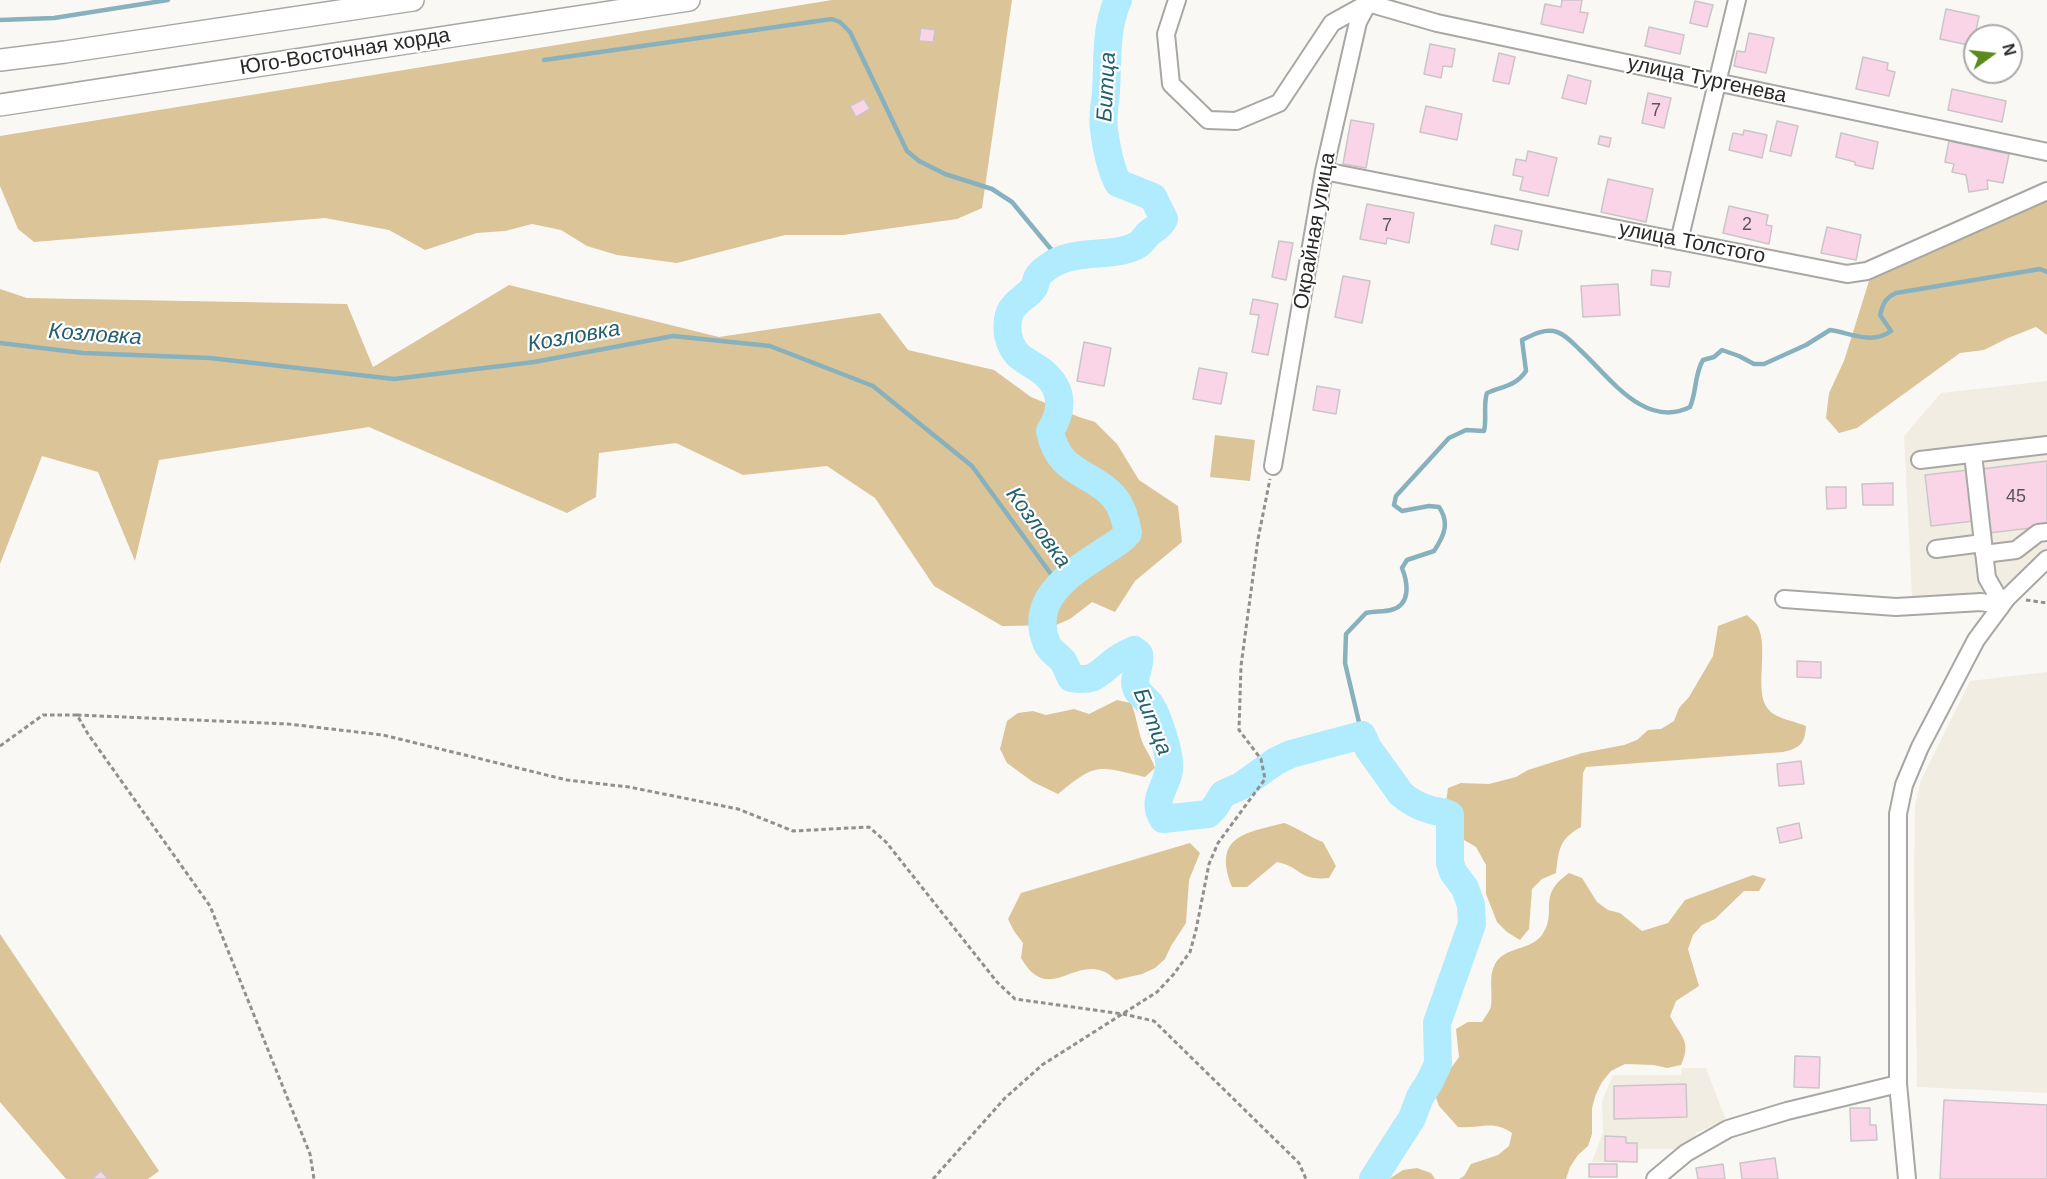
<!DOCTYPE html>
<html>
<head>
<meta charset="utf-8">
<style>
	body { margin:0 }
	#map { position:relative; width:2047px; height:1179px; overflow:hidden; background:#faf8f5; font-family:Arial,sans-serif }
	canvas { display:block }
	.north { position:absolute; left:1963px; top:24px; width:60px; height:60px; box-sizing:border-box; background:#fff; border:2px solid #a9a9a9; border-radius:50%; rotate:75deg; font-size:16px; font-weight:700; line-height:24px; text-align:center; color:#292928 }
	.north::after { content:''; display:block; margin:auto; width:21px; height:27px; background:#5a891d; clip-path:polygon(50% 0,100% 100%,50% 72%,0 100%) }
</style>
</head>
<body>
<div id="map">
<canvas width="2047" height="1179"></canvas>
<div class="north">N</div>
</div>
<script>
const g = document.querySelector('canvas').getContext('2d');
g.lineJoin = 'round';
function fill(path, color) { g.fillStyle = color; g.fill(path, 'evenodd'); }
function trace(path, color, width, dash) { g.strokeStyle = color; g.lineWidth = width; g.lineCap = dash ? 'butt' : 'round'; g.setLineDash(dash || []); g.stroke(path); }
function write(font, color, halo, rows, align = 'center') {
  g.font = font + ' Arial,sans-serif'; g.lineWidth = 4.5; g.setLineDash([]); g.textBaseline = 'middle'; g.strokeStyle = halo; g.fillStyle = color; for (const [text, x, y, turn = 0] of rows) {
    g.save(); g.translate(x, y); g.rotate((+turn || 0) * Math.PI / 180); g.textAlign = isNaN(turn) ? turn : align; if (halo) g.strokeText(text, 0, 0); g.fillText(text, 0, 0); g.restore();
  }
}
fill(new Path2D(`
	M2047,381V550L2020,575L1987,597H1912L1904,436L1941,393Z
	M2047,672V1093L1917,1087L1914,887L1915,805L1921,780L1970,681Z
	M1682,1068H1706L1726,1120L1696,1133L1697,1138L1676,1149H1639L1638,1163L1592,1162L1603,1132L1602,1101L1613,1075H1681Z`), '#f2ede3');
fill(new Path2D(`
	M832,0H1012L982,208L957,219L843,235H785L677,263L617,255L587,246L561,230L532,224L505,231L477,233L425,250L389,230L325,218L34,242L18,229L0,186V136Z
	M2047,201V335L2036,327L2008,338L1984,350L1960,353L1857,428L1839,433L1826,418L1829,393L1844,361L1869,281Z
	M509,285L719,337L880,313L908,350L994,370L1031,397L1079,417L1095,422L1117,444L1139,480L1178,506L1182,542L1135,581L1115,612L1092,602L1070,619L1056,625L1002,626L934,586L875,498L827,466L743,475L676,443L599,453L596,497L567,513L369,427L159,460L135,561L98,472L42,456L0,564V289L27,298L347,304L373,367Z
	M1215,435L1255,440L1250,481L1210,477Z
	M1747,615C1750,618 1755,622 1757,625C1770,647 1753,691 1768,709C1776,719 1795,721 1806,726C1805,744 1800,748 1783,752L1586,767L1583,773L1581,827C1559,839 1559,849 1556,873L1542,879L1532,889L1529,929L1520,940L1507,932L1497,922L1486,894V865L1476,847L1464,840C1462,823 1458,813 1446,802L1448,788L1461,783L1489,784L1516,777L1528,770L1582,753L1624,745L1637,740L1648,730L1661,729L1674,721L1679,708L1689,697L1713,656L1718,626Z
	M1117,700L1131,703C1137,717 1138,733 1144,746C1148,753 1152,759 1155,768L1145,777C1097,766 1097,762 1058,794L1033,782L1007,763L1000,749L1007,721L1018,713L1033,711L1046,715L1074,709L1089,714Z
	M1284,823C1299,828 1309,837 1323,842L1336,866L1329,878C1298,881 1302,867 1277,862L1247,887H1232C1212,836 1245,833 1284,823Z
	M1190,843L1200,853L1189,880L1186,923L1171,946L1165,959L1155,968L1142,974L1116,980C1113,978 1109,974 1105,972C1073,957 1048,1005 1021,958L1023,943L1014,931L1008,919L1021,893Z
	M1569,873L1582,878L1597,902L1608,910L1620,913L1642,931L1668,923L1685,900L1753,875L1766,879L1759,891H1744L1715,919L1702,925L1693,935L1688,949L1699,986L1676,1001L1670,1016C1681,1037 1692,1041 1681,1065L1667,1068L1654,1065L1625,1064L1611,1071L1602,1082L1596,1094L1592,1108V1134L1588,1146L1578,1155L1570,1167L1566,1179H1459L1464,1176L1471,1164L1498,1155L1509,1146L1512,1133C1492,1119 1480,1129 1458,1127L1439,1106L1434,1092L1459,1057L1456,1029L1468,1022H1482C1485,1017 1490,1011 1491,1006C1493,992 1488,977 1495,964C1505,946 1530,951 1542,935C1559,911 1535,897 1569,873Z
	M0,934L159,1171L148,1179H66L0,1102Z
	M1417,1168L1431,1173L1435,1179H1389L1403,1170Z`), '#dbc498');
trace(new Path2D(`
	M0,20L54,18L168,0
	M544,60L832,19L840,22L850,32L907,151L919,161L945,174L992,189L1012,202L1060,260
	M0,343L83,353L210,358L394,379L534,362L673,336L770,346L873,386L972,466L1059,585
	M1362,735L1345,663L1346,634L1366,613C1374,611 1383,612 1391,610C1411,605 1408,583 1402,568L1407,560L1434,551C1444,536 1450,523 1439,507L1429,506L1402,511L1394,505L1396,496L1449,438L1466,430L1484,431C1487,418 1483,405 1487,393C1503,386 1516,386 1526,371L1522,340C1532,335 1545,328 1557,332C1566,335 1573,343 1579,349C1608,375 1644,430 1690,407C1697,391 1694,375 1703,360L1714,357L1722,350L1739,356L1754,364H1764L1806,345L1830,330C1851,333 1872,345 1891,331L1880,315C1883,304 1885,298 1896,293L2040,269L2047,272`), '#88b1be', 4.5);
trace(new Path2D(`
	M1118,0C1105,29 1108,60 1106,92C1105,104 1102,117 1104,129C1106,146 1110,167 1118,183L1153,197L1164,219C1160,227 1155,228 1148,234C1145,237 1142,242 1139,244C1118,258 1079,249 1054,263C1049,266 1040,272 1037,278C1035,283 1036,286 1032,290C1024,298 1015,302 1010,312C1007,320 1007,327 1008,335C1014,360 1027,359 1044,373C1064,390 1063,411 1050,431C1059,477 1095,471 1117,501C1123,510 1126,522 1128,533C1121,542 1113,545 1103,552C1071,573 1028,599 1047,644C1050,651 1058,655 1063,661C1066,666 1068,672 1071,678C1094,682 1097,675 1113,662C1119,657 1127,653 1134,650L1139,654C1142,666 1131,678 1137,690C1140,695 1146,699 1150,704C1158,716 1168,748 1169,762C1172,784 1149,797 1163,819L1208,814L1215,807L1223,794L1241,786L1276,761L1291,754L1362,735L1368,748L1401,794C1409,801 1420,807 1431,810C1438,812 1443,811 1450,815V863L1453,872L1465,888L1471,905L1472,924L1437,1023L1438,1064L1430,1081L1420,1097L1412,1118L1373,1179`), '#b0ebfe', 28);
const building = new Path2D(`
	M1562,0H1582L1580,12L1588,13L1583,33L1541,24L1545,4L1561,7Z
	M1695,1L1713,5L1707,27L1690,23Z
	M1946,9L1979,16L1973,46L1940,39Z
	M1649,27L1684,35L1680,54L1645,46Z
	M921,28L935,30L933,42L919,41Z
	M1749,33L1774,38L1766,73L1734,66L1737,51L1745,52Z
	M1430,44L1455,49L1452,67L1443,66L1441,78L1424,74Z
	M1499,53L1515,57L1509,84L1493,81Z
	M1863,57L1888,63L1887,70L1895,72L1889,96L1856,89Z
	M1568,75L1591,81L1586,104L1562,98Z
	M1952,89L2006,101L2002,122L1948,110Z
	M1648,93L1671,98L1664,128L1642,123Z
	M864,99L870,109L856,117L850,106Z
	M1426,106L1462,114L1457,140L1420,132Z
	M1351,120L1374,124L1366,168L1343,164Z
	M1777,121L1798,126L1791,156L1770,151Z
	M1744,130L1767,135L1762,158L1729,150L1733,133L1743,135Z
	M1841,133L1878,142L1873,169L1855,165V162L1836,157Z
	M1600,136L1611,138L1609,147L1598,144Z
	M1949,141L2009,154L2003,183L1987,180L1988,189L1969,192L1966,175L1952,172L1954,164L1945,162Z
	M1528,151L1557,158L1548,196L1520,190L1523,177L1513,175L1516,159L1526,161Z
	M1608,179L1653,189L1646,222L1601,212Z
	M1367,204L1414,213L1409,243L1387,238L1386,244L1360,239Z
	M1729,206L1768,215L1766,225L1772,226L1769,244L1723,233Z
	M1495,225L1522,231L1518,250L1491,244Z
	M1827,227L1861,235L1856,260L1821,253Z
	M1279,241L1293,243L1286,280L1272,277Z
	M1652,270L1671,272L1669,287L1651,285Z
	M1343,276L1370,281L1362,323L1335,317Z
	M1618,284L1620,315L1583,317L1581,286Z
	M1253,299L1278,304L1268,355L1252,352L1259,315L1250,314Z
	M1084,342L1111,348L1104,386L1077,381Z
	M1199,368L1227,373L1221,404L1193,399Z
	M1317,386L1340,390L1336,414L1313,410Z
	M2047,461V526L1989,533L1981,469Z
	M1968,470L1974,521L1931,526L1925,475Z
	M1893,483V505H1863L1862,484Z
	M1826,487H1846V508L1827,509Z
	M1797,661L1821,662V678L1797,677Z
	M1801,761L1804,784L1779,786L1777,764Z
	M1799,823L1802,838L1780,843L1777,828Z
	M1795,1056L1820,1057L1819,1088L1794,1087Z
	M1686,1084L1687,1117L1614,1119V1086Z
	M1944,1100L2047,1105V1179H1940Z
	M1850,1108H1870V1125H1876L1877,1140L1851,1141Z
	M1605,1136L1626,1137V1143H1637V1162L1605,1161Z
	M1775,1158L1778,1179H1742L1740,1163Z
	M1589,1164H1617V1177H1589Z
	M1723,1164L1725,1179H1698L1696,1168Z
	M101,1171L108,1179H92Z`);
fill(building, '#fad5e8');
trace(building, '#cac6c8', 1.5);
const minor = new Path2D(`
	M1177,0L1166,34L1171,84L1208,120L1236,121L1279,103L1332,23L1368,3L1437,23L2047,152
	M1324,171L1847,274L1867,271L2047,191
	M1679,241L1737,0
	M1973,454L1987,578L2002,604
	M1920,460L2047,445
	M1273,466L1324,171L1358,22L1368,3
	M1936,549L1983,543
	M1984,554L2016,550L2038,533L2047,532
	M1784,599L1896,607L1981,602L1993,604L2000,608
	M1655,1179L1686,1153L1728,1129L1787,1111L1898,1084
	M1907,1179L1898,1084V814L1904,785L1920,747L1976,640L2007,598L2047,559`);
const major = new Path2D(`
	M0,60L65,52L413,0
	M0,105L689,0`);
trace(minor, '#a8a7a4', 20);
trace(major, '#a8a7a4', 24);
trace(new Path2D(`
	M2026,600L2047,603
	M77,715L288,724L383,735L567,780L629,787L738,809L793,831L869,827L886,842L997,982L1015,999L1123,1014L1154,1021L1299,1163L1306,1179
	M0,746L43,715H77L88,734L210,906L310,1154L314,1179
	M933,1179L1005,1098L1042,1065L1157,992L1173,975L1190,952L1196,930L1209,864L1218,843L1265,779L1261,759L1239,730L1241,666L1258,539L1270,479`), '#91908e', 3, [4.5, 3]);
trace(minor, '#fff', 16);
trace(major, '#fff', 21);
write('18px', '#5d5458', null, [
	["7",1656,111],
	["2",1747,225],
	["7",1387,226],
	["45",2016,497]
]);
write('21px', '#292928', '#fff', [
	["Юго-Восточная хорда",345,52,-9],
	["улица Тургенева",1707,80,12],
	["Окрайная улица",1315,231,-80],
	["улица Толстого",1692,243,11]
]);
write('italic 22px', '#225f70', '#fff', [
	["Битца",1107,87,-87],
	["Козловка",95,335,4],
	["Козловка",574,337,-10],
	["Козловка",1038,528,54],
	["Битца",1152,722,68]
]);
</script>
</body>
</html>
